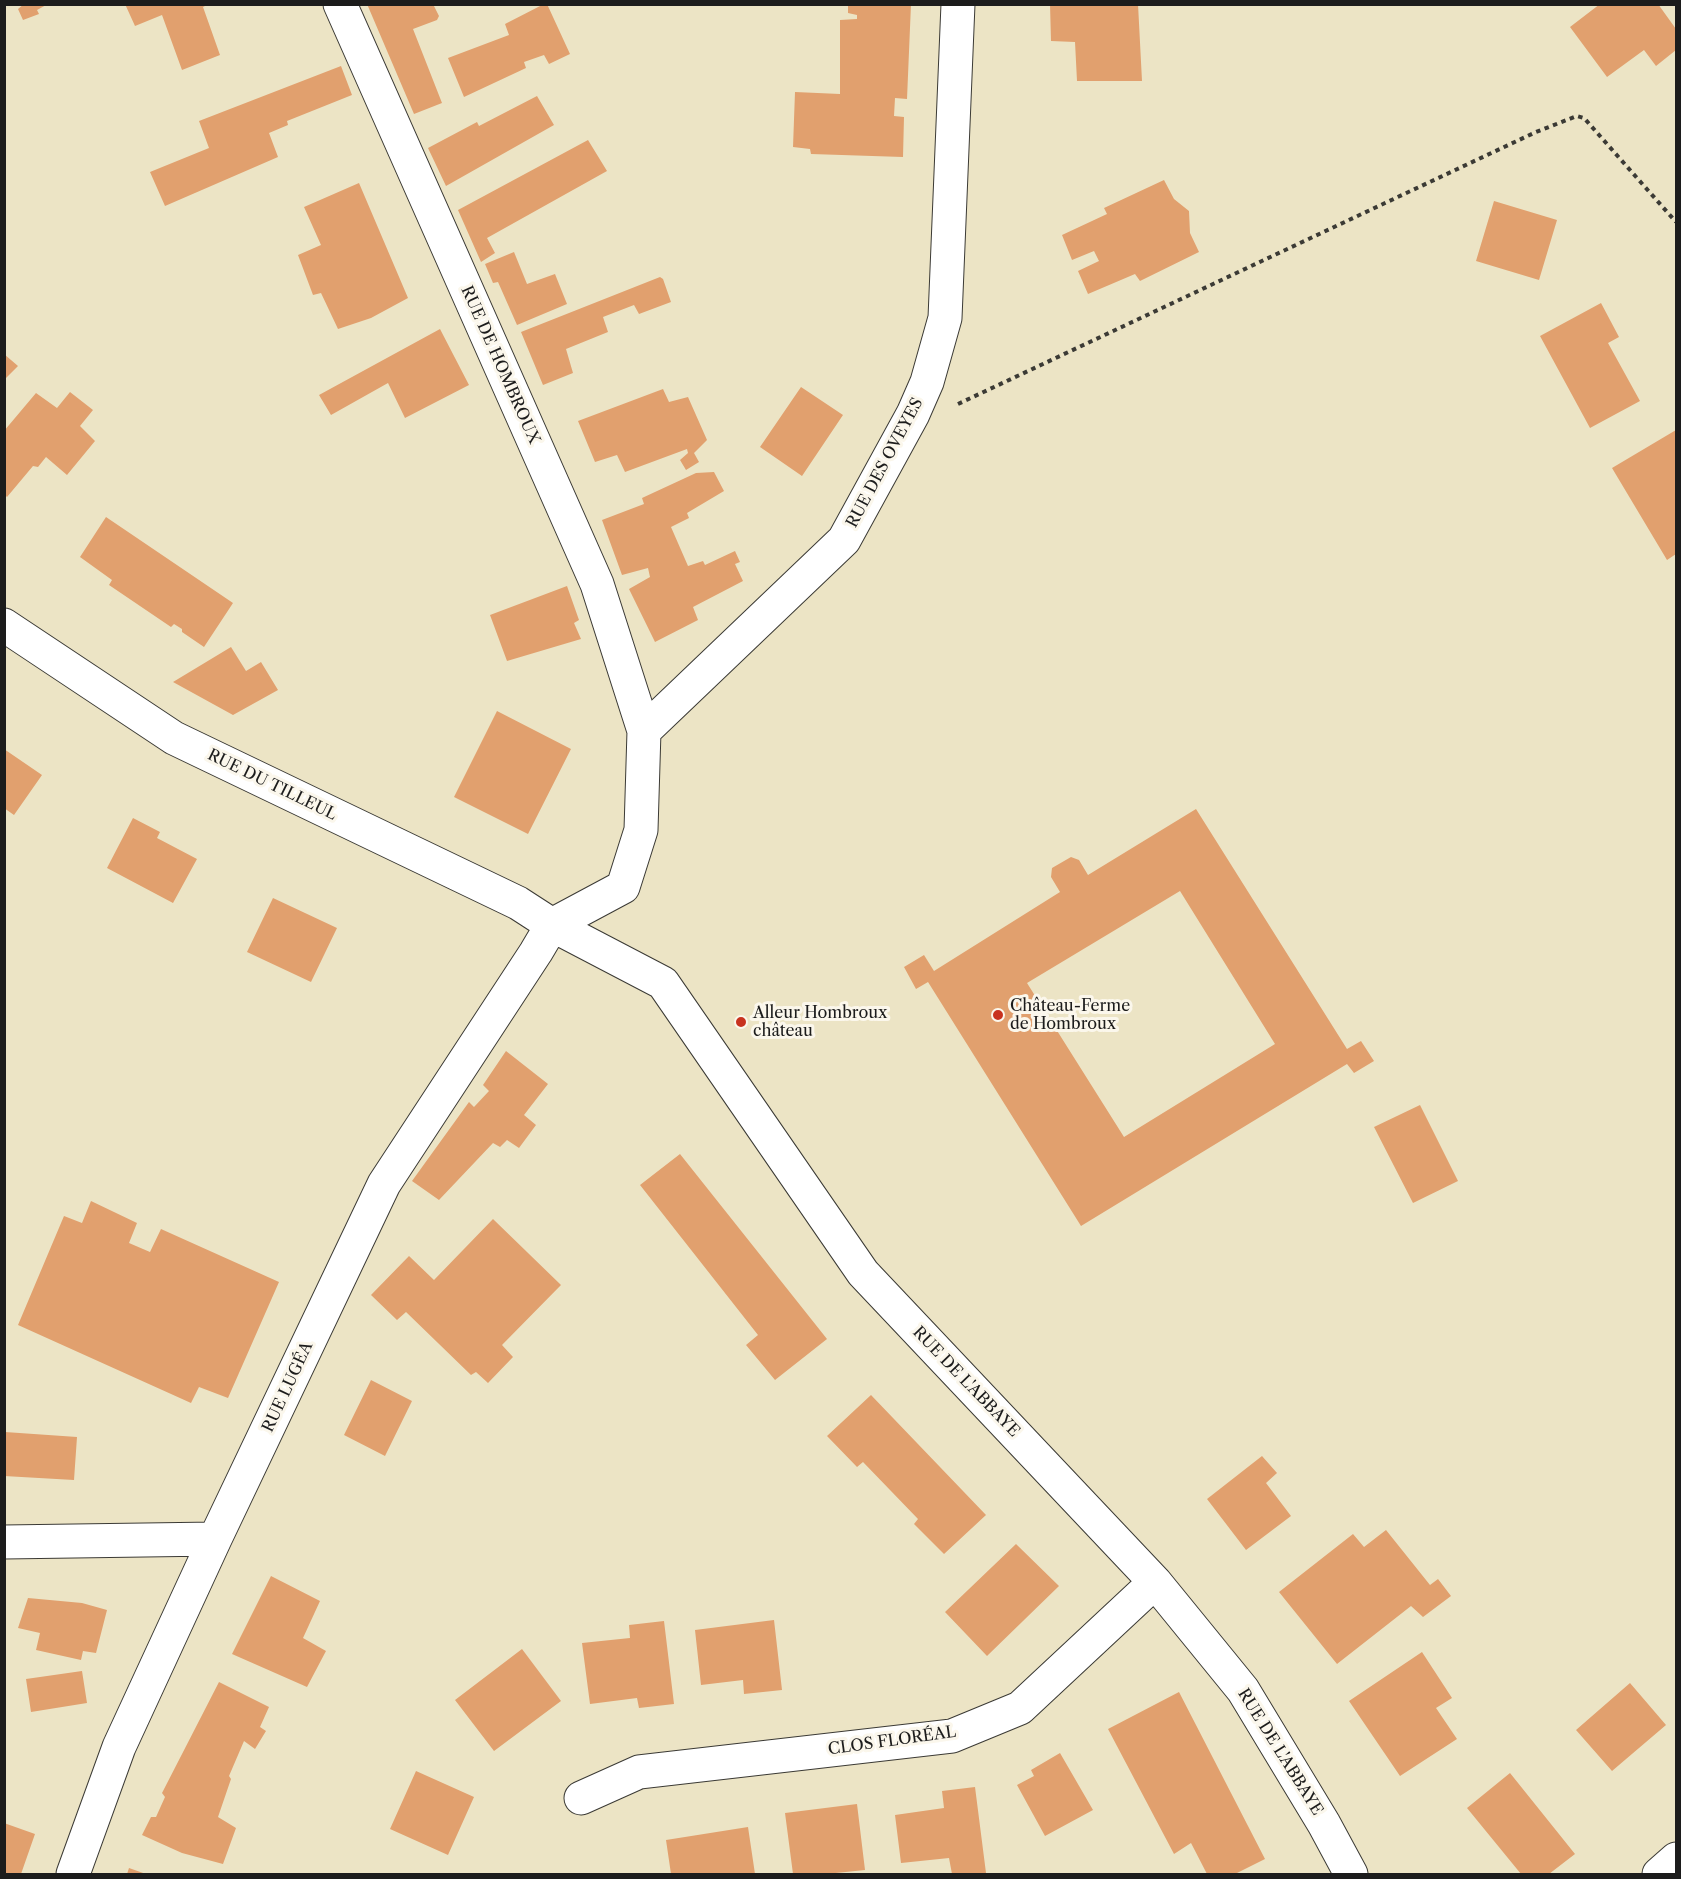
<!DOCTYPE html>
<html>
<head>
<meta charset="utf-8">
<style>
	body { margin:0 }
	#map { position:relative; width:1681px; height:1879px; overflow:hidden; background:#ece4c5; font-family:"Libre Caslon Text",serif }
	canvas { display:block }
	.frame { position:absolute; inset:0; border:6px solid #1c1c1c; pointer-events:none }
</style>
</head>
<body>
<div id="map">
<canvas width="1681" height="1879"></canvas>
<div class="frame"></div>
</div>
<script>
const g = document.querySelector('canvas').getContext('2d');
g.lineJoin = 'round';
function fill(path, color) { g.fillStyle = color; g.fill(path, 'evenodd'); }
function trace(path, color, width, dash) { g.strokeStyle = color; g.lineWidth = width; g.lineCap = dash ? 'butt' : 'round'; g.setLineDash(dash || []); g.stroke(path); }
function write(font, color, halo, rows, align = 'center') {
  g.font = font + ' "Libre Caslon Text",serif'; g.lineWidth = 6; g.setLineDash([]); g.textBaseline = 'middle'; g.strokeStyle = halo; g.fillStyle = color; for (const [text, x, y, turn = 0] of rows) {
    g.save(); g.translate(x, y); g.rotate((+turn || 0) * Math.PI / 180); g.textAlign = isNaN(turn) ? turn : align; if (halo) g.strokeText(text, 0, 0); g.fillText(text, 0, 0); g.restore();
  }
}
fill(new Path2D(`
	M24,4H48L37,10L39,14L23,20L18,9Z
	M125,4H209L203,7L220,55L182,70L162,15L135,26Z
	M367,4H433L439,16L437,20L413,29L442,103L414,114Z
	M544,4H547L570,54L549,64L544,55L524,62L526,68L464,97L448,58L509,35L505,24Z
	M848,4H911L907,99L895,98L894,116L904,117L903,157L811,154L810,149L793,147L795,92L840,94V20L857,19V15L848,13Z
	M1050,4H1138L1142,81H1077L1075,42L1051,41Z
	M1600,4H1658L1676,29V50L1656,66L1644,50L1607,77L1570,27Z
	M341,66L352,95L287,121L288,125L269,133L278,157L165,206L150,172L209,148L199,121Z
	M537,96L554,125L446,186L428,148L477,122L479,126Z
	M588,140L607,171L487,238L495,253L481,262L458,210Z
	M1164,180L1174,199L1189,211L1190,233L1199,252L1140,281L1135,274L1088,294L1078,271L1099,261L1094,251L1072,260L1062,235L1107,214L1104,208Z
	M359,183L408,298L371,318L338,329L321,293L313,295L298,255L321,245L304,207Z
	M1494,201L1557,220L1539,280L1476,261Z
	M514,252L527,284L555,274L567,304L517,325L498,282L493,283L485,264Z
	M660,277L663,279L671,302L639,314L634,305L603,317L608,332L566,349L573,373L543,385L521,332Z
	M1601,303L1619,337L1608,343L1640,401L1590,428L1540,336Z
	M440,329L469,385L405,418L388,383L331,415L319,395Z
	M4,354L18,366L4,380Z
	M801,387L843,415L802,476L760,447Z
	M663,389L669,402L688,397L707,440L694,453L699,462L686,470L680,460L688,453L687,449L625,472L617,455L595,462L578,421Z
	M70,392L93,410L80,426L95,441L67,475L46,457L38,467L33,466L7,497L4,494V431L36,393L57,408Z
	M1676,430V554L1667,560L1612,468Z
	M714,472L724,491L687,513L689,518L671,527L688,566L703,561L705,565L735,551L740,562L735,564L743,581L693,607L698,620L655,642L629,589L650,577L648,568L622,575L602,520L644,504L642,498L696,473Z
	M106,517L233,603L204,647L182,632V629L174,624L171,627L109,585L112,580L80,557Z
	M567,586L579,620L574,623L581,639L507,661L490,615Z
	M231,647L246,671L261,662L278,690L233,715L173,682Z
	M497,711L571,749L528,834L454,797Z
	M4,749L42,775L14,815L4,808Z
	M1196,809L1347,1049L1361,1041L1374,1061L1354,1073L1347,1064L1081,1226L928,982L916,989L904,967L924,955L934,971L1060,892L1051,877L1052,868L1071,857L1079,860L1088,875ZM1180,891L1275,1044L1124,1137L1027,983Z
	M133,818L160,832L157,838L197,859L173,903L107,868Z
	M273,898L337,928L311,982L247,952Z
	M506,1051L548,1084L524,1115L536,1125L519,1148L507,1140L500,1147L493,1143L439,1200L412,1181L469,1102L474,1107L489,1091L483,1085Z
	M1420,1105L1458,1181L1413,1203L1374,1127Z
	M680,1154L827,1339L775,1380L746,1345L758,1335L640,1185Z
	M91,1201L137,1223L129,1243L150,1252L161,1229L279,1282L228,1398L199,1387L191,1403L18,1325L64,1216L82,1223Z
	M493,1219L561,1285L502,1345L513,1357L488,1383L476,1372L471,1375L406,1312L397,1320L371,1295L409,1256L434,1280Z
	M371,1380L412,1401L385,1456L344,1435Z
	M871,1395L986,1515L944,1554L914,1524L918,1519L863,1462L857,1467L827,1436Z
	M5,1432L77,1437L74,1480L4,1476Z
	M1262,1456L1277,1473L1266,1483L1291,1516L1246,1550L1207,1499Z
	M1386,1530L1430,1585L1438,1579L1451,1596L1423,1617L1411,1606L1337,1664L1279,1592L1353,1534L1364,1547Z
	M1016,1544L1059,1586L987,1656L945,1612Z
	M271,1576L320,1601L303,1638L326,1651L307,1687L232,1654Z
	M28,1598L82,1603L107,1610L96,1653L83,1651L81,1660L36,1650L40,1633L18,1628Z
	M774,1620L782,1690L744,1694L743,1680L701,1685L695,1630Z
	M664,1621L674,1704L639,1708L637,1698L590,1704L582,1643L630,1638L629,1625Z
	M522,1649L561,1701L494,1751L455,1700Z
	M1422,1652L1452,1698L1436,1708L1457,1739L1400,1776L1349,1701Z
	M82,1671L87,1703L31,1712L26,1679Z
	M219,1682L269,1707L260,1727L266,1731L255,1749L244,1741L229,1776L231,1779L218,1817L236,1828L223,1864L182,1853L142,1835L151,1817H156L165,1797L162,1793Z
	M1630,1683L1666,1725L1612,1771L1576,1730Z
	M1179,1692L1265,1859L1235,1874H1207L1191,1843L1174,1854L1108,1729Z
	M1060,1753L1093,1810L1045,1836L1017,1785L1034,1776L1031,1770Z
	M416,1771L474,1797L448,1855L390,1829Z
	M1510,1773L1575,1854L1549,1874H1521L1467,1808Z
	M975,1787L986,1873L952,1874L949,1858L901,1863L895,1815L944,1808L942,1791Z
	M857,1804L865,1870L826,1874H793L785,1813Z
	M4,1823L35,1834L21,1874H4Z
	M748,1827L755,1874H671L666,1840Z
	M129,1868L146,1874H127Z`), '#e1a06e');
const minor = new Path2D(`
	M340,4L597,584L644,731L641,830L623,887L552,925
	M4,625L174,738L518,903L552,925L663,983L863,1273L1155,1582L1243,1690L1324,1824L1351,1874
	M644,731L844,540L913,414L927,382L945,318L958,4
	M4,1542L215,1539
	M581,1798L639,1772L952,1736L1020,1708L1155,1582
	M73,1874L119,1747L215,1539L384,1184L536,952L552,925
	M1659,1874L1676,1859`);
trace(minor, '#3b3a35', 35);
trace(new Path2D(`
	M958,404L1536,132L1577,116L1584,118L1676,222`), '#3b3a35', 4, [4.5, 4.5]);
trace(minor, '#fff', 33);
for (const [x, y, r, color] of [
	[998,1015,6,"#c8321e"],
	[741,1022,6,"#c8321e"]
]) { const dot = new Path2D(); dot.arc(x, y, r, 0, 2 * Math.PI); g.fillStyle = color; g.fill(dot); trace(dot, '#fbf7ec', 2); }
write('16px', '#1c1c1c', '#fbf7ec', [
	["RUE DE HOMBROUX",500,365,66],
	["RUE DES OVEYES",885,463,-62],
	["RUE DU TILLEUL",272,785,26],
	["RUE DE L'ABBAYE",966,1382,46],
	["RUE LUGÉA",288,1387,-65],
	["CLOS FLORÉAL",892,1741,-8],
	["RUE DE L'ABBAYE",1280,1752,58]
]);
write('16px', '#1c1c1c', '#fbf7ec', [
	["Château-Ferme",1010,1006],
	["de Hombroux",1010,1024],
	["Alleur Hombroux",753,1013],
	["château",753,1031]
], 'left');
</script>
</body>
</html>
